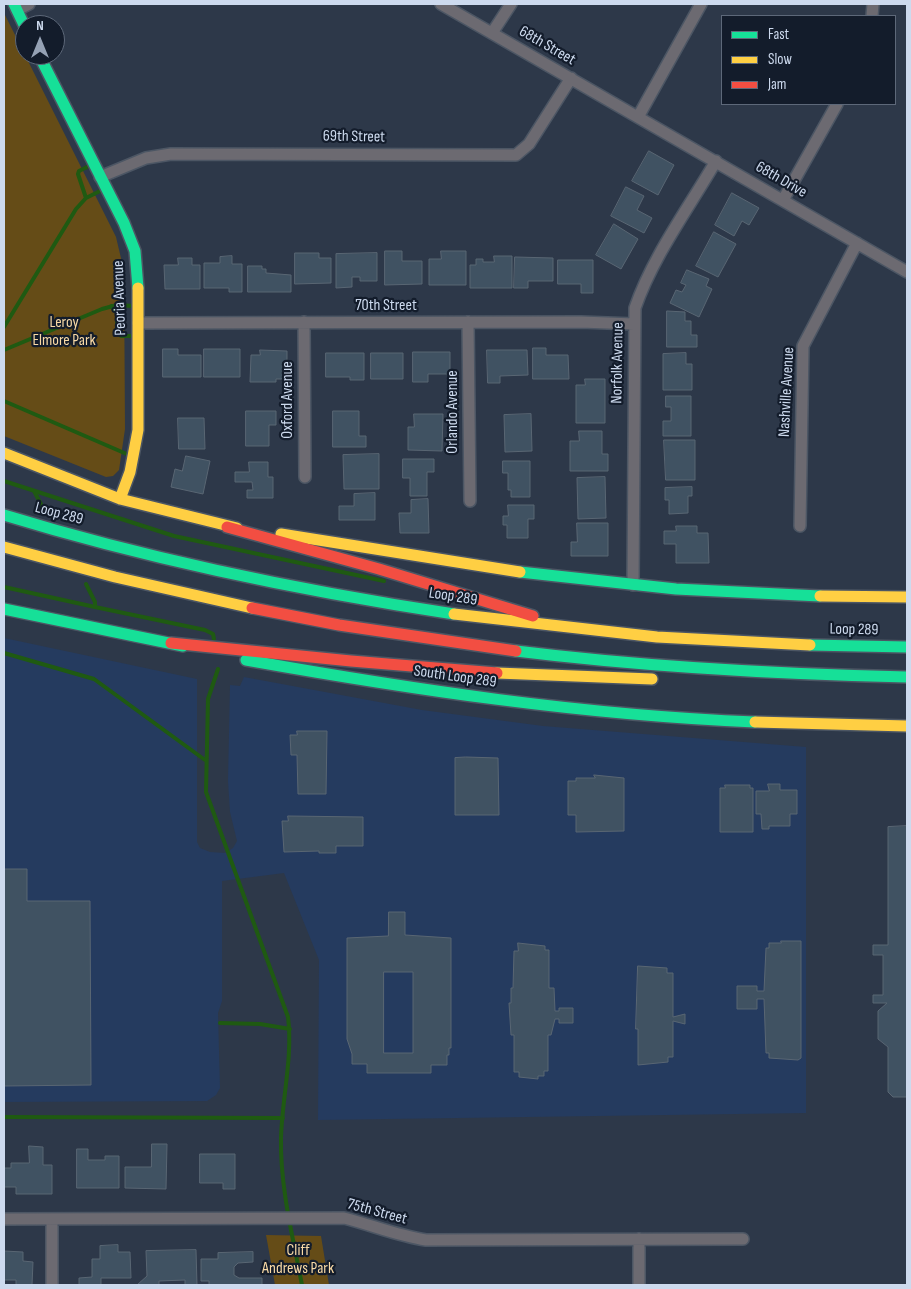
<!DOCTYPE html>
<html>
<head>
<meta charset="utf-8">
<style>
	body { margin:0 }
	#map { position:relative; width:911px; height:1289px; overflow:hidden; background:#2d3849; font-family:"Sofia Sans Condensed",sans-serif }
	canvas { display:block }
	.frame { position:absolute; inset:0; border:5px solid #cddaee; pointer-events:none }
	.legend { position:absolute; left:721px; top:15px; width:175px; height:90px; box-sizing:border-box; background:#131c2b; border:1px solid #5d6879; margin:0; padding:6px 9px; list-style:none; font-size:15px; color:#cddaee }
	.legend li { display:flex; align-items:center; gap:10px; height:25px }
	.legend b { width:25px; border:1px solid #5d6879 }
	.north { position:absolute; left:15px; top:15px; width:50px; height:50px; box-sizing:border-box; background:#131c2b; border:1px solid #5d6879; border-radius:50%; rotate:0deg; font-size:14px; font-weight:700; line-height:20px; text-align:center; color:#cddaee }
	.north::after { content:''; display:block; margin:auto; width:18px; height:22px; background:#95a1b4; clip-path:polygon(50% 0,100% 100%,50% 72%,0 100%) }
</style>
</head>
<body>
<div id="map">
<canvas width="911" height="1289"></canvas>
<div class="frame"></div>
<ul class="legend">
<li><b style="height:6px;background:#16e098"></b>Fast</li>
<li><b style="height:6px;background:#ffcf43"></b>Slow</li>
<li><b style="height:6px;background:#f24e42"></b>Jam</li>
</ul>
<div class="north">N</div>
</div>
<script>
const g = document.querySelector('canvas').getContext('2d');
g.lineJoin = 'round';
function fill(path, color) { g.fillStyle = color; g.fill(path, 'evenodd'); }
function trace(path, color, width, dash) { g.strokeStyle = color; g.lineWidth = width; g.lineCap = dash ? 'butt' : 'round'; g.setLineDash(dash || []); g.stroke(path); }
function write(font, color, halo, rows, align = 'center') {
  g.font = font + ' "Sofia Sans Condensed",sans-serif'; g.lineWidth = 4.5; g.setLineDash([]); g.textBaseline = 'middle'; g.strokeStyle = halo; g.fillStyle = color; for (const [text, x, y, turn = 0] of rows) {
    g.save(); g.translate(x, y); g.rotate((+turn || 0) * Math.PI / 180); g.textAlign = isNaN(turn) ? turn : align; if (halo) g.strokeText(text, 0, 0); g.fillText(text, 0, 0); g.restore();
  }
}
fill(new Path2D(`
	M4,638L197,679V842L200,848L210,852L225,853L233,848L237,841L230,812L228,781L230,685L240,686L244,677L422,710L543,726L806,747V1113L318,1120L319,960L284,873L222,881V1001L218,1013L220,1088L216,1095L207,1101L4,1102Z`), '#253b5f');
fill(new Path2D(`
	M4,13L116,237L124,271L125,429L119,470L113,476L106,477L4,436Z
	M266,1235L321,1236L329,1285H275Z`), '#654c17');
trace(new Path2D(`
	M86,198L78,174L79,171L89,166
	M111,306L117,313V333L121,336H133
	M4,327L76,209L86,198L102,190
	M4,350L102,309L117,305L133,306
	M4,401L129,455
	M4,481L174,536L384,581
	M34,491L43,508
	M86,584L95,602V607L205,630L213,634L214,639
	M4,587L95,607
	M4,653L94,679L205,760
	M218,669L208,699L206,792L288,1017C293,1057 282,1098 281,1138C280,1187 293,1238 302,1285
	M220,1023L260,1024L290,1029
	M4,1117L283,1118`), '#1f5a12', 4);
const building = new Path2D(`
	M649,151L674,165L658,195L632,181Z
	M626,187L644,196L637,210L652,218L644,233L611,216Z
	M732,193L759,208L749,225L742,221L734,236L715,225Z
	M614,224L638,239L621,269L596,255Z
	M714,232L736,244L718,277L696,266Z
	M385,251H402V261H422V284L385,285Z
	M441,251H466V285H429V259H441Z
	M295,253H319V258H331V283L295,284Z
	M377,253V281H360V277H352V287L336,288V254Z
	M232,256V264H242V292H229V288H204V263H220V257Z
	M494,256H512V288H470V265H476V259H483V262H494Z
	M515,257L553,258V281H528V288H514Z
	M178,258H192V265H200V289H165L164,265H178Z
	M558,260H593V293H581V284H558Z
	M248,266H262V269H266V273L291,275V292H248Z
	M687,270L709,279L706,286L712,289L699,317L670,303L676,290L682,292L686,285L681,283Z
	M667,311L685,312V321H691V335H697V347H667Z
	M533,348H546V355H568L569,379H533Z
	M163,349H178V355H201V377H163Z
	M204,349H240V377H204Z
	M260,350L287,351V379H276V382H250L251,355H260Z
	M487,350H527L528,375L500,376V383H488Z
	M413,352H450V374H428V382H413Z
	M326,353H364V380H350V377H326Z
	M371,353H403V379H371Z
	M686,353V364H692V390H663V354Z
	M585,379H605V423H576V385H585Z
	M666,396H691V436H663V421H671V407H666Z
	M246,411H276V425H269V446H246Z
	M333,411H359V436H366V447H333Z
	M414,414H443L442,451L408,450V427H414Z
	M531,414L532,451L505,452L504,415Z
	M178,418H204L205,449H179Z
	M579,431H602V454H608V471H570V441H579Z
	M664,440H695V480H666Z
	M379,454V489H344L343,455Z
	M186,456L210,461L203,494L171,487L175,469L182,471Z
	M403,459H434V472H427V496H410V478H403Z
	M503,461H530V497H511V490H508V473H503Z
	M249,462H268V477H273V498H247V490H253L252,482H235V472H249Z
	M605,477L606,518L578,519L577,478Z
	M692,487V496H688V513L669,514V500H665V488Z
	M375,493V520H339V506H354V494Z
	M428,499L429,533H400L399,513H411V500Z
	M508,505H534V519H528V538H507V525H503V516H508Z
	M577,523H608V556H571V542H577Z
	M676,526H697V533H708L709,563H676V544H664V531H676Z
	M297,731H327L326,794H298L297,755H291L290,735H297Z
	M466,757L498,758L499,815H455V758Z
	M594,775L624,778V831L576,832V815H568V781H576V778H595Z
	M768,784H780V790H797V814H790V826H769V829H762L761,814H756V791H769Z
	M725,785H750V788H753V832H720V788H725Z
	M288,816L363,817V846H336V853H319V851L284,852L282,821H288Z
	M907,826V1097H893L888,1092V1047L878,1039V1011L887,1003H873V995H883V955H873V945H888V827Z
	M4,869H27V901H90L91,1085L4,1086Z
	M389,912H405V935L451,938V1048H449V1055H447V1065H431V1073H367V1064H352V1054L347,1039V938L388,936ZM384,972H413V1053H384Z
	M781,941H801V1058L798,1060L769,1058V1053H766L764,999H757V1009H737V986H757V991H764L766,948H769V943H781Z
	M518,943L545,946V950H549V988H554L555,1011H559V1008H573V1023H559V1019H555L551,1035H548V1071H544V1076H538V1079L519,1077V1072H514V1035H511L509,1003H511V988H513L514,951H518Z
	M638,966L667,968V973H673V1017L685,1014V1024L673,1021V1057H668V1062L638,1065V1029H636Z
	M152,1144H167L166,1189L125,1188V1167H151Z
	M29,1146L43,1147V1165H52V1194H16V1187H4V1168H11V1163H29Z
	M77,1149H88V1160H105V1156H119V1188H77Z
	M200,1154H235V1189H223V1183H200Z
	M118,1245V1252H130L131,1278H101V1285H79V1278L92,1277V1259H100V1246Z
	M196,1250L197,1285H185V1280L159,1281V1285H137L147,1276L146,1251Z
	M4,1251L23,1252V1261L33,1262L32,1285H16V1280H4Z
	M253,1252V1262L238,1263L234,1267V1275L239,1278H262V1285H209V1281H201V1259H218V1253Z`);
fill(building, '#405262');
trace(building, '#596673', 1);
const street = new Path2D(`
	M441,4L907,272
	M17,10L29,4
	M872,16L873,4
	M492,33L511,4
	M638,117L701,4
	M100,177L146,158L171,154L516,155L529,144L571,78
	M783,200L837,104
	M304,322L305,477
	M468,322L470,501
	M138,323L581,322L634,324
	M800,526L803,346L857,243
	M633,585L635,308C653,256 688,209 716,161
	M4,1219L344,1218C372,1225 398,1236 426,1240L743,1239
	M52,1219V1285
	M639,1239V1285`);
const fast = new Path2D(`
	M14,4L25,27
	M39,55L124,223L135,251L138,288
	M4,515C151,560 302,591 454,614
	M520,572L676,589L820,596
	M4,609L183,646
	M810,645L907,647
	M516,651C646,667 776,674 907,677
	M246,660C415,690 583,715 755,722`);
const slow = new Path2D(`
	M4,453L120,499L237,528
	M120,499L130,472L138,430V288
	M281,534L520,572
	M4,547L115,577L252,608
	M820,596L907,597
	M454,614L657,637L810,645
	M497,673L652,679
	M755,722L907,726`);
const jam = new Path2D(`
	M227,527L379,569L533,616
	M252,608L339,625L516,651
	M171,643L351,661L497,673`);
trace(street, '#4c5664', 14);
trace(fast, '#4c5664', 14);
trace(slow, '#4c5664', 14);
trace(jam, '#4c5664', 14);
trace(street, '#6c6a71', 11);
trace(fast, '#16e098', 11);
trace(slow, '#ffcf43', 11);
trace(jam, '#f24e42', 11);
write('16px', '#cddaee', '#131c2b', [
	["68th Street",547,46,30],
	["69th Street",354,137,1],
	["68th Drive",781,180,30],
	["Peoria Avenue",120,298,-92],
	["70th Street",386,306],
	["Norfolk Avenue",618,363,-89],
	["Nashville Avenue",787,392,-87],
	["Oxford Avenue",288,400,-90],
	["Orlando Avenue",453,412,-90],
	["Loop 289",59,514,15],
	["Loop 289",453,597,9],
	["Loop 289",854,630,1],
	["South Loop 289",455,677,8],
	["75th Street",377,1212,15]
]);
write('16px', '#f9daa6', '#131c2b', [
	["Leroy",64,323],
	["Elmore Park",64,341],
	["Cliff",298,1251],
	["Andrews Park",298,1269]
]);
</script>
</body>
</html>
